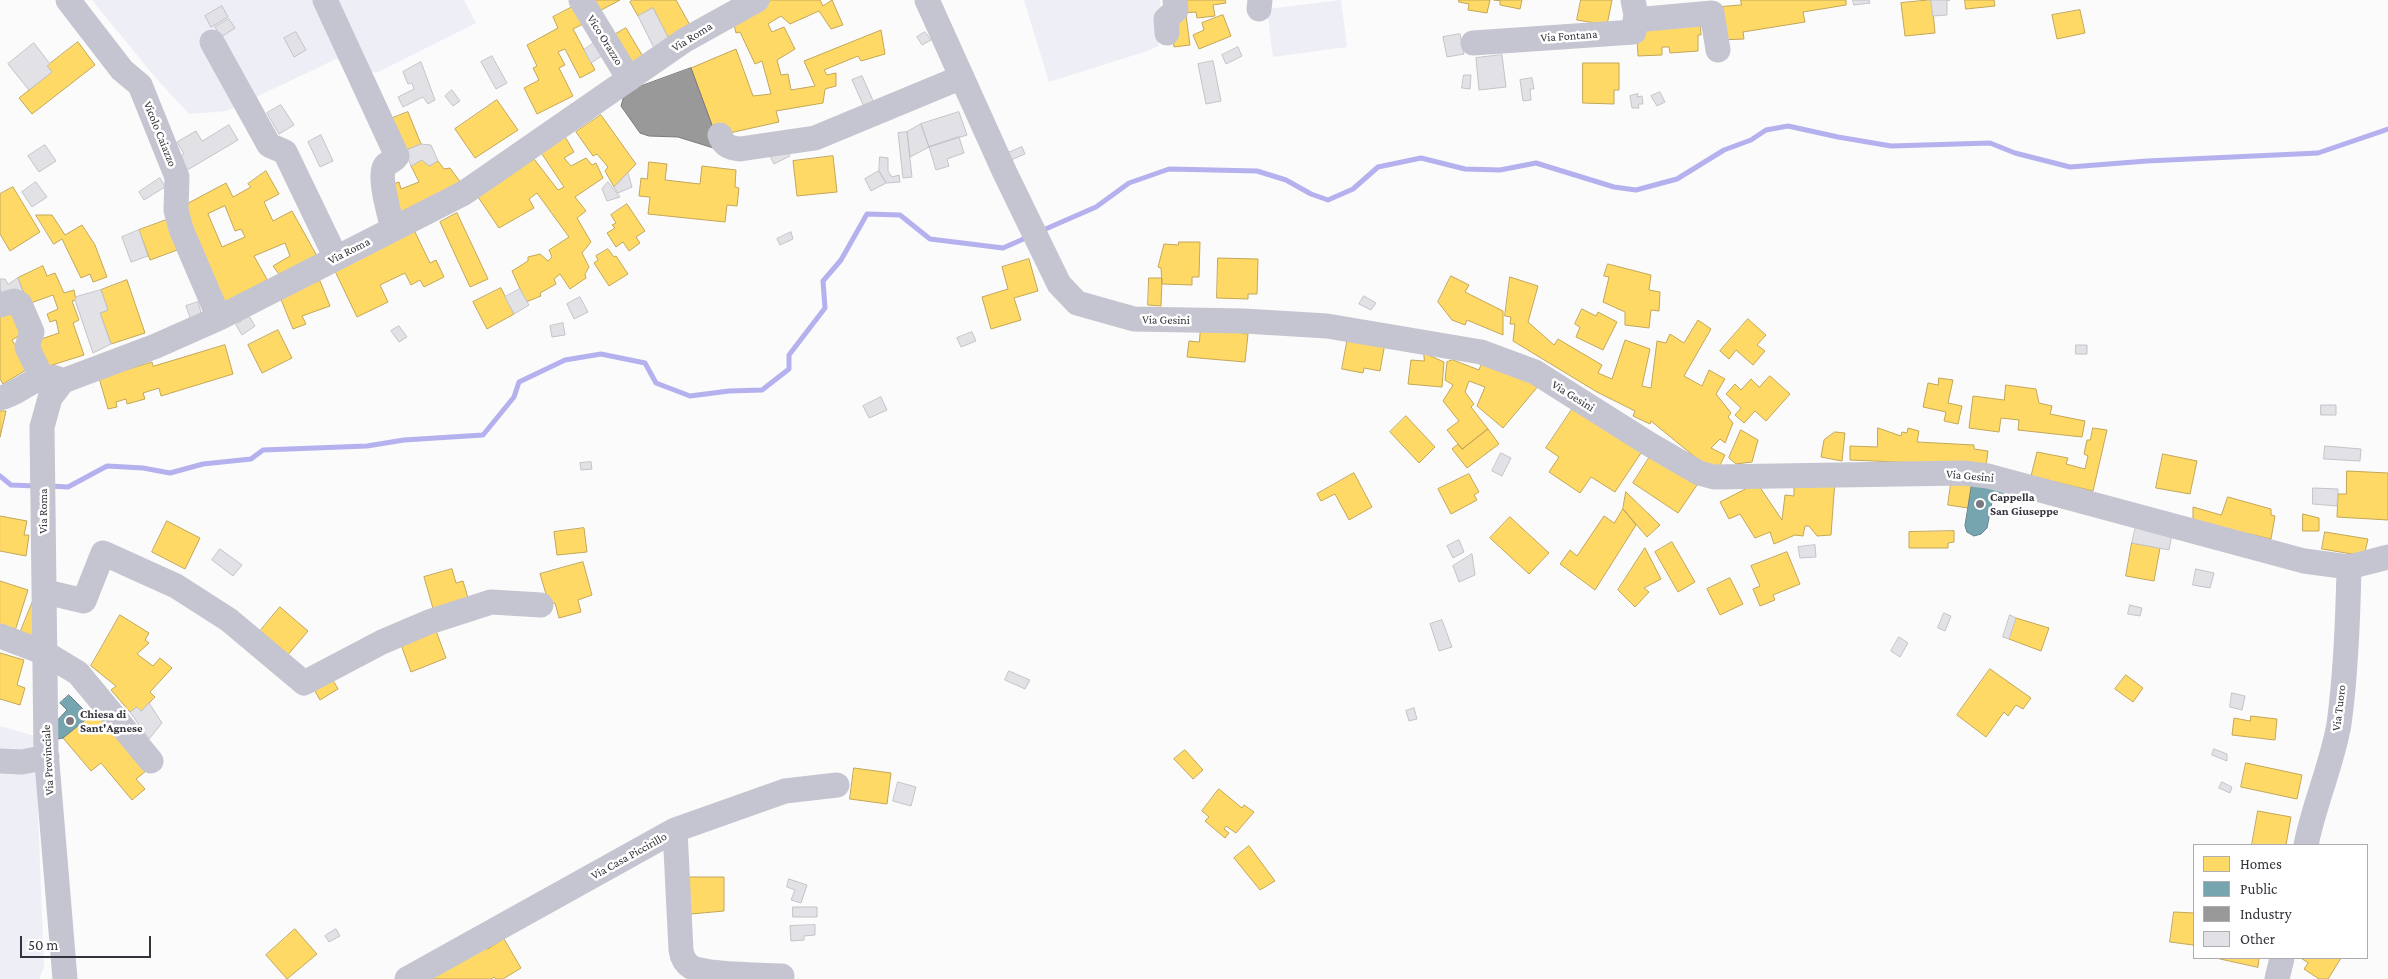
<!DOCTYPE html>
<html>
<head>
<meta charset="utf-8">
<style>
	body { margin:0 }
	#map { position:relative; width:2388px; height:979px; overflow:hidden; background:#fbfbfb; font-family:"Crimson Pro",serif }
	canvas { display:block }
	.legend { position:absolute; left:2193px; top:844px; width:175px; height:115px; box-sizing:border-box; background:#fff; border:1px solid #adadb1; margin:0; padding:6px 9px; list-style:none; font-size:15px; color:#33333c }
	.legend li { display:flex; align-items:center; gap:10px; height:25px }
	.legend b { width:25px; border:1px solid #adadb1 }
	.scale { position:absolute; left:20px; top:936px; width:131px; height:22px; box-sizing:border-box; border:2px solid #33333c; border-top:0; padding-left:6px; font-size:15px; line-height:18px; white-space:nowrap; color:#33333c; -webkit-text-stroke:4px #fff; paint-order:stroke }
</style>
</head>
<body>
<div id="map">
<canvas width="2388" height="979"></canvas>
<ul class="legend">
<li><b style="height:14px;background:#ffd966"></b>Homes</li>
<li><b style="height:14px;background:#76a5af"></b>Public</li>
<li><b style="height:14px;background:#999"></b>Industry</li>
<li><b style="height:14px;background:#e1e1e6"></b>Other</li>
</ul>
<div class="scale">50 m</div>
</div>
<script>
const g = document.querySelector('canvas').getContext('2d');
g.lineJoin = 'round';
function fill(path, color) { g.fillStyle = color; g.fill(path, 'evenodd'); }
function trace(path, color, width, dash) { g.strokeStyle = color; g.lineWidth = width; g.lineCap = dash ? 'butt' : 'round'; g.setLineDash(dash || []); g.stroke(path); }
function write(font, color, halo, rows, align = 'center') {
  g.font = font + ' "Crimson Pro",serif'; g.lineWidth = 5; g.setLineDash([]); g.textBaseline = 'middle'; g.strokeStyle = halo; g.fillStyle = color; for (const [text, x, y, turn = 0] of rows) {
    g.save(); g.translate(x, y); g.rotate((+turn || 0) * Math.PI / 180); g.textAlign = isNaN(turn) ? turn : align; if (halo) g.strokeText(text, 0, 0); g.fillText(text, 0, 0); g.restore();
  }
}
fill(new Path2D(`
	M92,0H464L476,23L376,73L336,59L227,111L189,114L154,76Z
	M1024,0H1160L1163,36L1158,37L1159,46L1147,51L1049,82Z
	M1341,0L1347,47L1273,57L1267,9Z
	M0,726L35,736L44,967L39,979H0Z`), '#eeeef7');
const homes = new Path2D(`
	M584,0H620L592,15Z
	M633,0H676L691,27L669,39L653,8L638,16L630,2Z
	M772,0H820L823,6L832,0L843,25L831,29L819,11L790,24L781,16L768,24L772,32L784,27L795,49L777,60L781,75L788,74L791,90L815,86L804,61L881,30L885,54L861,61L858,56L824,70L827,75L836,73V86L825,89L823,103L776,111L779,122L716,136L691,68L736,49L753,96L771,94L762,61L755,64L740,32L736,33L734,24Z
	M1181,0H1225L1226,3L1213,5L1215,16L1197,18L1196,12L1183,13Z
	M1459,0H1490L1487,13L1468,10L1469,4L1459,2Z
	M1494,0H1522L1520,9L1500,5V1Z
	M1581,0H1612L1607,25L1577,20Z
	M1741,0H1846V5L1803,12L1805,22L1743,32L1744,39L1719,40L1716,7L1741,5Z
	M1932,0L1935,33L1905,36L1901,3Z
	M1965,0H1994L1995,6L1966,9Z
	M578,4L587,22L573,29L595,70L580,78L565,49L558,52L565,65L559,68L573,96L537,114L524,88L539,80L533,68L537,66L527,45L558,28L553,17Z
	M2080,10L2085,33L2057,39L2052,15Z
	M1186,15L1190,45L1174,47L1170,17Z
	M1223,15L1231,36L1199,49L1193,35L1204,30L1202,23Z
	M1700,18L1701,35H1698V51L1670,53L1669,47H1662V55L1638,56L1636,20Z
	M626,28L645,60L628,70L609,38Z
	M78,42L95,65L32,114L19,98L52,72L47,66Z
	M1583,63H1619V90H1614V104L1583,103Z
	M497,100L518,130L475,158L455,129Z
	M408,112L421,144L405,151L390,119Z
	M601,115L636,164L614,187L605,171L608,167L597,154L593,156L576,132Z
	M564,135L574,152L564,158L571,166L586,158L592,165L596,163L603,178L575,197L586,211L577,218L591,242L582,253L589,267L585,274L586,278L570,289L560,274L554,279L556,284L540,293L541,296L526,302L512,271L528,261V257L540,254L548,261L552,257L549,250L569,237L537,193L529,199L534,208L499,228L478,197L534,159L558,190L564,187L540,151Z
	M833,156L837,192L797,196L793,161Z
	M422,160L429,166L438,161L444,169L450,168L461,183L395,216L391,185L399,182L401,189L419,182L411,166Z
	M649,162L667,164L665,180L700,184L702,166L736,170L735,187L739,188L737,206L727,205L725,222L648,214L650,197L639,196L641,178L647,179Z
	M266,171L279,194L264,202L273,221L292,211L317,256L281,277L273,266L290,256L285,243L254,256L269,283L221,309L179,208L226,183L233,197L251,187L248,184ZM225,206L235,231L241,229L245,237L222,247L208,214Z
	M13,187L40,232L10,251L0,234V194Z
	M627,204L645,231L636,237L640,243L629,251L623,242L616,247L607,233L615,228L612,225L616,223L611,215Z
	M457,213L488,279L470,287L440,222Z
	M36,215H52L65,235L82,225L95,245L107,277L93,282L90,274L81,278L62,239L54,244Z
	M169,219L180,249L150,260L139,230Z
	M413,228L430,263L436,260L444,277L424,287L420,280L411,285L405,273L380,285L388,302L357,317L333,267Z
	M1179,242H1200L1199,277H1192V285L1162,284L1161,268L1158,267L1164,244L1178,245Z
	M608,249L614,257L616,256L628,274L609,286L594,263L598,260L596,256Z
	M1218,258L1258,259L1257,294H1248V299L1217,298Z
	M1029,259L1038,291L1014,298L1021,320L991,329L982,297L1008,289L1002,267Z
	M1608,264L1651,275L1649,290L1660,292L1659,311L1651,310L1649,328L1625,325V312L1603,302L1609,277L1604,276Z
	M43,266L47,276L55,273L64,293L74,290L76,300L72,301L79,320L73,323L84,355L46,367L38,340L59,333L56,320L50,322L47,314L58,309L53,295L28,304L18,278Z
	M1451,276L1469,285L1465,292L1503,311V335L1467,320L1465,325L1452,320L1438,302Z
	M1510,277L1538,286L1528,322L1554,345L1558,339L1602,365L1598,373L1612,379L1625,340L1650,349L1642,386L1651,388L1657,341L1666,343L1670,334L1684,343L1698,320L1711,329L1684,376L1702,386L1709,370L1725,379L1716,394L1731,413L1728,417L1733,423L1725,443L1720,439L1711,448L1725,455L1717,471L1706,466L1651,421L1650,424L1633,416L1635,411L1597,392L1513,341L1515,324H1510L1511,317L1505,316Z
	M1149,278H1162L1161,306L1148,305Z
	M127,280L145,333L111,344L100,313L108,310L101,290Z
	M320,281L330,306L302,316L306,324L293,329L280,297Z
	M501,288L514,314L487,329L473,302Z
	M16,306L30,329L12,340L29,368L3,384L0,379V307Z
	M1582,309L1596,316L1598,312L1617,322L1603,350L1576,337L1580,327L1575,324Z
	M1748,319L1766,335L1757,345L1765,351L1753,365L1736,350L1729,359L1720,351Z
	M1201,326L1248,334L1245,362L1187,357L1189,341L1199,342Z
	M278,330L292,358L262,373L248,345Z
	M1348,337L1385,343L1380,371L1364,368L1363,373L1342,369Z
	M225,345L233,374L161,396L159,388L143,393L145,399L127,404L126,399L116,402L117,407L108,409L99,378L152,362L153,366Z
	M1424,353L1444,362L1442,387L1408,384L1411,360L1424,361Z
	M1453,360L1479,370L1482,362L1540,384L1503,428L1477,406L1485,387L1469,381L1465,392L1474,404L1471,407L1488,429L1462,449L1447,430L1459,421L1443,401L1453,385L1445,380L1447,362Z
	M1770,376L1790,394L1766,421L1755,411L1744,423L1735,415L1741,408L1726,394L1735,384L1741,390L1751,379L1759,387Z
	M1939,378L1953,380L1948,403L1962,406L1958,424L1944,421L1946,412L1923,407L1928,383L1938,385Z
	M2006,385L2036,389L2039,403L2052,406L2050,414L2085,421L2082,437L2018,430L2019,420L2001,418L1999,432L1969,428L1973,396L2004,400Z
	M1575,405L1643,450L1615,492L1591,477L1580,493L1549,472L1559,457L1546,448Z
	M0,411H6L0,437Z
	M1406,416L1435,447L1419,463L1390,432Z
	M1878,428L1901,436L1902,432L1907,433L1908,428L1919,431L1917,442L1974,445V449L1988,451L1986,466L1850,460V446L1877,447Z
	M2093,428L2107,430L2093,491L2031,476L2037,452L2068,458L2066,464L2085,469L2088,456L2084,454L2087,440H2090Z
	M1488,429L1499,444L1467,468L1452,449L1458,444L1462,449Z
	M1741,430L1758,440L1752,462L1736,464L1729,458Z
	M1835,432L1845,433L1842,461L1821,457L1824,440Z
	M2163,454L2197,461L2190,494L2156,488Z
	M1651,455L1697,485L1678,513L1633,483Z
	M2347,471L2388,473V520L2337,517L2338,494H2346Z
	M1354,473L1372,507L1349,520L1335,494L1321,501L1317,494Z
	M1469,474L1479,492L1474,495L1477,500L1451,514L1438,489Z
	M1952,477L1972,480L1968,508L1948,505Z
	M1835,480L1831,535L1817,536L1809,526H1805L1803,536L1795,535L1774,544L1770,532L1755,538L1740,514L1729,519L1720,502L1757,483L1782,520L1785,495L1794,496V481Z
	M1626,492L1660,525L1647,537L1623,509Z
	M2228,497L2271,509V515L2275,516L2271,539L2193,521V507L2221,515Z
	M1623,509L1636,525L1595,590L1560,564L1570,550L1577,556L1604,516L1614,523Z
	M2303,514L2319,518V531H2303Z
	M0,516L27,521L24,535H29L26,556L0,551Z
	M1510,517L1549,553L1529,574L1490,538Z
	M167,521L200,538L185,569L152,552Z
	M584,528L587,552L557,555L554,532Z
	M1954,531V542L1948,543V548H1909V532Z
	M2325,532L2368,539L2364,556L2322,549Z
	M1672,542L1695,582L1678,592L1655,552Z
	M2132,543L2160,548L2154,581L2126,576Z
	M1645,548L1661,579L1644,588L1649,592L1635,607L1618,590Z
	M1787,552L1800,584L1773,595L1775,600L1760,606L1753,589L1760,586L1751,566Z
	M583,562L592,595L578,600L581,612L559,618L555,603L549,604L540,574Z
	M452,569L456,583L463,581L468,598L434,612L424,577Z
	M1730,578L1743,604L1720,615L1707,589Z
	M0,581L28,590L15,631L0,625Z
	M34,598L41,642L20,633Z
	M280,607L308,631L281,663L257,635Z
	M120,615L149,633L145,640L149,643L137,654L153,666L160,658L172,668L150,692L155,697L141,711L137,707L130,712L111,690L116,686L91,666Z
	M2016,618L2049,628L2041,651L2009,639Z
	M435,628L446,658L411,672L400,642Z
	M0,653L24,660L17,685L25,688L20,705L0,699Z
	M1990,669L2031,698L2023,709L2016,705L2008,716L2004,712L1986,737L1957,715Z
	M330,675L338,689L320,700L312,686Z
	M2126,675L2143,688L2133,702L2115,689Z
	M96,711L146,771L136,779L145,789L132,800L101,763L91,771L63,738Z
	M2251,716L2277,719L2275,740L2232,735L2234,718L2250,721Z
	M1185,750L1203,770L1193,779L1174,759Z
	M2246,763L2302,775L2297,799L2241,787Z
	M854,768L891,773L887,804L850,799Z
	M1219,789L1242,808L1244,805L1254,812L1236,833L1226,826L1224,829L1229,833L1225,838L1205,821L1209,817L1202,811Z
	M2258,811L2291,817L2286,845H2252Z
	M1249,846L1275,881L1260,890L1234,858Z
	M681,877H724V911L691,914Z
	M2174,912L2194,913V948L2193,945L2170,942Z
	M295,929L317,954L287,979L266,955Z
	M504,939L521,968L503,979H496L494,977L491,979H428L482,941L487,949Z
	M2216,958H2259L2258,967Z
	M2301,958H2341L2328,979H2319L2304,969L2308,963Z`);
fill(homes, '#ffd966');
trace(homes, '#c2a759', 1);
const public = new Path2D(`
	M1973,479L2006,485L2003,499L1993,497L1987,528L1981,534L1974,536L1967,532L1965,526Z
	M69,695L90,716L63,738L58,739L52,726L67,710L60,703Z`);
fill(public, '#76a5af');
trace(public, '#62838c', 1);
const industry = new Path2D(`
	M691,68L716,136L720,150L678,137L649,136L640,133L621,106L625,92Z`);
fill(industry, '#999');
trace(industry, '#7a7a7d', 1);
trace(new Path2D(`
	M1041,231L1096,207L1129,183L1169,169L1257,171L1286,180L1311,194L1328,200L1353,189L1378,167L1421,158L1465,169L1500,170L1536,163L1614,187L1636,190L1677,179L1724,150L1751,140L1766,130L1788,126L1838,137L1891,146L1990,143L2015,153L2070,167L2147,161L2318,153L2388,129
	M0,476L11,485L36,486
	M50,486L68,487L107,466L143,468L170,473L203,464L251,459L263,450L367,446L404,440L483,435L514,397L519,382L565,360L601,354L645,363L656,383L690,396L729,391L762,390L789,369V355L825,308L823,281L841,260L867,214L900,215L930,239L1003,248L1028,237`), '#b4b1ee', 5);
const building = new Path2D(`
	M1853,0H1869L1870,3L1854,5Z
	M1931,0H1950L1947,1V15L1933,16Z
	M222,6L228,17L211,27L205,16Z
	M653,8L669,39L654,48L638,16Z
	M229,19L235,28L221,37L215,27Z
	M296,32L306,50L294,57L284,38Z
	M925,32L931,40L922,45L917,37Z
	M1460,34L1464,54L1447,57L1443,37Z
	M602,37L609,51L591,63L584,50Z
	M34,43L50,64L47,66L52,72L29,90L8,64Z
	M1238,47L1242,56L1226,64L1222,55Z
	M1502,55L1506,87L1479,90L1476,58Z
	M492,56L507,83L496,89L481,62Z
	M1213,61L1221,101L1206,104L1198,64Z
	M421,62L435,100L428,104L423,97L403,107L398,97L414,89L412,83L408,84L403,72Z
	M1464,75H1471L1470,89L1462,88Z
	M862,76L875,105L865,109L852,80Z
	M1532,78L1534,89H1530L1531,100L1523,101L1520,80Z
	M452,90L460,101L453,106L445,96Z
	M1660,92L1665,102L1657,106L1651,96Z
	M1638,94L1637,97L1642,96L1643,104H1638L1639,108H1632L1630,96Z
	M281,105L294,125L279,134L267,113Z
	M959,112L967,135L929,147L921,124Z
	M921,124L929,147L910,157L907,132Z
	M229,125L238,140L184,172L176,159L184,154L177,142L196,131L202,141Z
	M907,132L912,177L903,178L898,133Z
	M321,135L333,161L320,167L308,142Z
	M959,137L964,153L947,159L949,166L936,170L929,147Z
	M421,144L431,145L438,161L429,166L422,160L411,166L405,151Z
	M45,145L56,161L39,172L28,156Z
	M785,146L790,156L774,164L769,154Z
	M1022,147L1025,154L1011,160L1008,153Z
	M880,157L888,158V171L892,177L899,175L900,182L886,183L879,171Z
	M879,171L886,183L871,191L865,179Z
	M628,173L632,187L618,193L614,187Z
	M160,178L165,187L144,200L139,192Z
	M36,182L47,197L32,207L22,192Z
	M608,182L620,197L607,201L602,189Z
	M139,230L148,256L131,262L122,237Z
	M791,232L793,239L780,245L777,239Z
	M18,278L23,292L1,303L0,279H5L8,284Z
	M520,289L529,305L514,314L505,297Z
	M101,290L108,310L100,313L111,344L93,353L75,300L76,297Z
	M1364,296L1376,303L1371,310L1359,304Z
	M580,297L588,312L574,319L567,304Z
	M198,302L203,319L192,323L186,306Z
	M249,316L255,326L242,335L236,325Z
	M563,323L565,335L552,337L550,326Z
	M399,326L407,337L399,342L391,331Z
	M972,332L976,341L961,347L957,338Z
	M2076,345H2087V354H2076Z
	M881,397L887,410L869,418L863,406Z
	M2321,405H2336V415H2321Z
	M2325,446L2361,449L2360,461L2324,459Z
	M1501,453L1511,458L1502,476L1492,471Z
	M591,462L592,469L581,470L580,463Z
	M2313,488L2338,489L2337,506L2313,504Z
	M2137,522L2173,529L2169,550L2132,543Z
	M1459,540L1464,552L1453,558L1447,546Z
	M1815,545L1816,557L1800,558L1798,547Z
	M220,549L242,565L233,576L212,560Z
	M1472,554L1475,575L1459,582L1453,566Z
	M2196,569L2214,573L2210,588L2193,585Z
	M2130,605L2142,608L2140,616L2128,614Z
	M1944,613L1951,616L1945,631L1938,628Z
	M2010,615L2016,618L2009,639L2003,637Z
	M1442,620L1452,647L1439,651L1430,624Z
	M1899,637L1908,643L1900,657L1891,651Z
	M1009,671L1030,680L1025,689L1005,680Z
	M2232,693L2245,696L2242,710L2230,707Z
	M149,703L162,723L149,739L130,712L137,707L141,711Z
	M1414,708L1417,719L1409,721L1406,711Z
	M2214,749L2227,754V761L2212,755Z
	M898,782L916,787L911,806L893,801Z
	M2222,782L2232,787L2230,793L2219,788Z
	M789,879L807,885L801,903L791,900L795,890L787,887Z
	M793,907H817V917H793Z
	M815,925V935L804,936V940L791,941L790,926Z
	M336,929L340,936L329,942L325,936Z`);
fill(building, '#e1e1e6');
trace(building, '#c4c4c8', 1);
trace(new Path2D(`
	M68,0L122,70L140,85L177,177L176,210L181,229L219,318
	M325,0L397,156C394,161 388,162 385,166C378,177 390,216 393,229
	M581,0L629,79
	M927,0L1005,173L1059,284L1077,303L1134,319L1244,321L1327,326L1481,352L1535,372L1649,444L1699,473L1714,477L1963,473L1988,476L2304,561L2349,567L2388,557
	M1259,9L1260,0
	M1635,20L1712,13L1718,50
	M1167,33L1166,19L1176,10L1175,0
	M212,42L269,145L285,152L336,258
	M1473,43L1634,32L1636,15L1633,0
	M720,135C723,145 729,148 740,149L815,138L962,77
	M0,305L14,301L20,304L32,332L27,347L42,378
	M0,398C20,395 37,370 59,379
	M46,592L84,601L103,553L176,586L229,620L304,683L382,642L429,622L491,602L541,605
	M0,636L45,653L78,673L151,761
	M0,761L22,762L47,757
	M675,830L785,791L837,785
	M2306,845C2314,804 2332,765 2339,724C2346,673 2348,619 2349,567
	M65,979L46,751L42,427L50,398L63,381L156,346L219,318L464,193L685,40L757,0
	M407,979L675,830L681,950C682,957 685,963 691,967C706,975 763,975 782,976
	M2277,979L2282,958`), '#c5c5d1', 25);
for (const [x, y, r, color] of [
	[1980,504,5,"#79797f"],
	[70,721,5,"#79797f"]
]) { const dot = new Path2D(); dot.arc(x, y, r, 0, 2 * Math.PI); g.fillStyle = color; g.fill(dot); trace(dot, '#fff', 2); }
write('12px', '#33333c', '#fff', [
	["Via Fontana",1569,36,-4],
	["Via Roma",692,37,-32],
	["Vico Orazzo",605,40,58],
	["Vicolo Caiazzo",160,134,68],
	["Via Roma",349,251,-27],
	["Via Gesini",1166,320,1],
	["Via Gesini",1573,396,32],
	["Via Gesini",1970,476,5],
	["Via Roma",43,511,-90],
	["Via Tuoro",2339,708,-83],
	["Via Provinciale",48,760,-93],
	["Via Casa Piccirillo",629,856,-29]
]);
write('bold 12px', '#33333c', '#fff', [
	["Cappella",1990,497],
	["San Giuseppe",1990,511],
	["Chiesa di",80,714],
	["Sant'Agnese",80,728]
], 'left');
</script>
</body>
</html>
